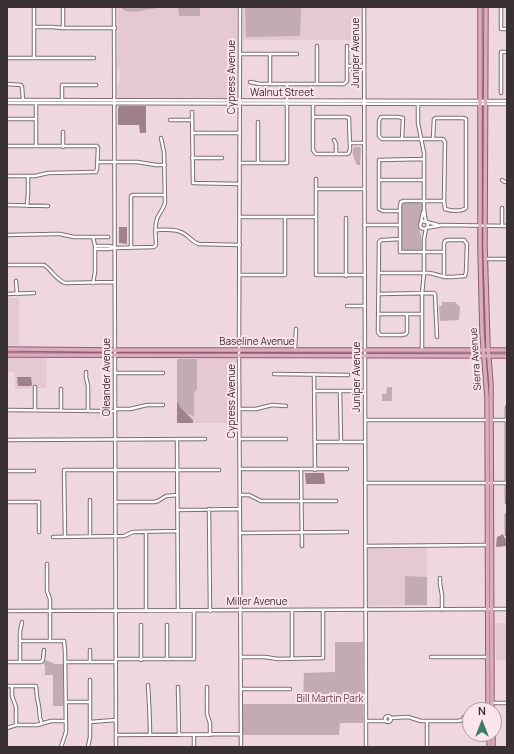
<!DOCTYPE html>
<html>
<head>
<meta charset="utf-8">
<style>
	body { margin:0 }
	#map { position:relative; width:514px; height:754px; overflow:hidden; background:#eed7df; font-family:Manrope,sans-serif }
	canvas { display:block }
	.frame { position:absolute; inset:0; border:8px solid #383033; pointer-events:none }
	.north { position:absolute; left:462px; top:702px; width:40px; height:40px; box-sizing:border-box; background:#fce4ec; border:1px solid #ae9ca2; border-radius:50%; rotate:0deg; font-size:11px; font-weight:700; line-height:16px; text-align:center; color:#383033 }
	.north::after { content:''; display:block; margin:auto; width:14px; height:18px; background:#3b7d6d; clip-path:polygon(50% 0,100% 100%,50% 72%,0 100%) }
</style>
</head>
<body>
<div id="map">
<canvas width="514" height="754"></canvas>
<div class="frame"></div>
<div class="north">N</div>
</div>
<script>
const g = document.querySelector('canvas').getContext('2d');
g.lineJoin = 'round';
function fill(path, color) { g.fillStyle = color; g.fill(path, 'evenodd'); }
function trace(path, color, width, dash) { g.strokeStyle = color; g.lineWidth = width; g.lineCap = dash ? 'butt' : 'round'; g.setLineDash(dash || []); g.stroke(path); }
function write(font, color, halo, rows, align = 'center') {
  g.font = font + ' Manrope,sans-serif'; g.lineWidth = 4; g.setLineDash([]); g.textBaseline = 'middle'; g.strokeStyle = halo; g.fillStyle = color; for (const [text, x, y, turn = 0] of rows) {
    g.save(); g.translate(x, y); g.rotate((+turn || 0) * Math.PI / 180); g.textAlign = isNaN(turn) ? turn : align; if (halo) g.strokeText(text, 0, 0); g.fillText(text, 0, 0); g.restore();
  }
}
fill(new Path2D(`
	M118,7H237L236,96L234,98H120L117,95V88L119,84L120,76V71L117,67Z
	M243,7H361V10L360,11V17H361V40H242Z
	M7,298H19V345H7Z
	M7,358H47V388L15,389V372H7Z
	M234,358L236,361V423H177V359Z
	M368,548H427V605L368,606Z
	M495,623H507V660H496Z`), '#e6c8d2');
fill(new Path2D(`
	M122,7H158V8C148,9 129,15 122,9Z
	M178,7H200V16H179Z
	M245,7H301L300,36L246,37Z
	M354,147H360L361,148L360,165H357C354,158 351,153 354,147Z
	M404,203H420L422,204V215L418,226L421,235L422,250H404L402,249V205Z
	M442,302H455L460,307L459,320L440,321L439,306H442Z
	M177,359H197V389L194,393V417L190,414L189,415L180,407L178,403H177Z
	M387,387H392V401H382V394H386Z
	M405,576L427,577V605H405Z
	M335,642H363V723H340L339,735H243V704H303L304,673L335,672Z
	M45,660L55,664H63V706H53V675H45V666L43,663Z`), '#c2abb3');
fill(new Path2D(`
	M119,106H146V133H140L139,125H118V108Z
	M119,227H127V244L119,243Z
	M17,377H31L32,385L31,386H18Z
	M178,402L180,407L193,420V423H177V403Z
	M305,473H324L325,484H306Z
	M503,534L504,537L507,540V546L496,547L497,537Z`), '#a0808b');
const minor = new Path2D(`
	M63,7V28
	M114,7L116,747
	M240,7L239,355L241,747
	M364,7L366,747
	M501,7V29H507
	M34,27H52L63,28H115
	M317,46V84
	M240,54H297
	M270,54V84
	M34,57V7
	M7,58H94
	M347,66H364
	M250,82L260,84H344L347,81V46
	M7,84L21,85L22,87L23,100
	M501,93V52H507
	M7,100L507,101
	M62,100V85H96
	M7,103L507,104
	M313,104V150L315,153L316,154H347L349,153L350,149L349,118L346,117H313
	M418,104V123L424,153V209L425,217L426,222
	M192,112L193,183L240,184
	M7,119H36
	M170,120H192
	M63,132V147
	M192,133H240
	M402,139L403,118L398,117H381L379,121V136L382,139H443L445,142L444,201L445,209C451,211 461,212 466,208V119L463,118H436L434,119L433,139
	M334,140L336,144V154
	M350,143H364
	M7,146H97L98,148L97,169L96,172H94L48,173L35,176H7
	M36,146V103
	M192,158H222
	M97,162H137L156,165H165
	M240,163H287V84
	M258,163V122
	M316,179V275H364
	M379,180H424
	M502,180L505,182H507
	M316,189H364
	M7,205L48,206
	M27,206L28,194V176
	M502,208V225
	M400,211H383L379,209V160L424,159
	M240,217H316
	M421,222L423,212
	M427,222L428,224L427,228L425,229L421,228L420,225L421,222L423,221L438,225
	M364,225H400
	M426,228L443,225L507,226
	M156,230C164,230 175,228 183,233C189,236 192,242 199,244L240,245
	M7,235L54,234H60L74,237H108
	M93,237L95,246V272L93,283
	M400,239L383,240H381L379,242L378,332L380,335H402L406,334L407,332V314
	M95,246H108L114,247
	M131,248V196L133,195H165
	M95,249H108L114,248L154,247L156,245C156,237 154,227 157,219C159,213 164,209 165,202L164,152L161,138
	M444,252H400V206L401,202L404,201H444
	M485,259H507
	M7,265H44C52,270 55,279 65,283L114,282
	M379,273H430L445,277H452L465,276L466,272L467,244L464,240H448L445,241L444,244V276
	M240,275H285V217
	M346,276V218
	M16,281L17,294
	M7,294L34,293
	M379,294L434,293L435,294L437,337
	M347,306H364
	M379,314H422
	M295,350L296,329
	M422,350V294L424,273V239L426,229
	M86,372V377L88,386V411
	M115,373H163
	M274,374L348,375
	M314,375L315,470
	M35,387V410
	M61,389V410
	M314,391H365
	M340,392L341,442
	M507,407V502
	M115,409H130L147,405H163
	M240,409H256L272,405L286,406
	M7,410L114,411
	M365,420H487
	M492,420H507
	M177,439L178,611
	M240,439H286
	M7,440L205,439
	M315,442H365
	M240,469H347
	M301,470L302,546
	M7,471H34
	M365,483H507
	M240,495H249L261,501H336
	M90,500V536
	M7,502H39V532
	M115,502H154L158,501L166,496L177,495
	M209,509L210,611
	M177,510L240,509
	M507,515V534
	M146,532V611
	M240,533L347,532
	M65,536L64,470H219
	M53,537L124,536L133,532L178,531
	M365,546L487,545
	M47,564V591L50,599V641
	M440,578V584L442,595V610
	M7,611L507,609
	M167,625V659
	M20,641H64L65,651L66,732L61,747
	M90,650V662
	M241,657H265L278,659L323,658V610
	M431,657H488
	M116,659H194V611
	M292,659V610
	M141,660V625
	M20,661V632L22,622
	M7,662H41L43,660L44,650
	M65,662H116
	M148,685C149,702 150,718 150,735
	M7,686H36L37,697L39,707L40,718L42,724
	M12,686V696L16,707V725
	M178,687L179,735
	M207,687V714L210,723V735
	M241,689H290
	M66,702H90
	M492,703H507
	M463 719a3 3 0 1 1 6 0a3 3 0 1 1-6 0Z
	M385 719a3 3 0 1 1 6 0a3 3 0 1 1-6 0Z
	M390,718L408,717L421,721H458L463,720
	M366,721H385
	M427,721V747
	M469,721L470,726
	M90,722L116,720
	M7,728L16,725H37L51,721H66
	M116,735L241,734
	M194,735V747
	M88,747L90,737V680`);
const major = new Path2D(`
	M480,7V250L482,333L487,397L488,710
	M486,7L485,246L488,346L491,384L492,710
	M7,349L114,350H507
	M7,355L507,356
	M489,734V747
	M493,734V747`);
trace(minor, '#806c72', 4.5);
trace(major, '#925c71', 5.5);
trace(minor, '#fff', 2.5);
trace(major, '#daacbe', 3.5);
write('10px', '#383033', '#fce4ec', [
	["Juniper Avenue",356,53,-90],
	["Cypress Avenue",232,77,-90],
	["Walnut Street",282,93],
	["Baseline Avenue",257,342],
	["Sierra Avenue",476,359,-94],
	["Oleander Avenue",107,377,-90],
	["Juniper Avenue",357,377,-90],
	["Cypress Avenue",232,401,-90],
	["Miller Avenue",257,602]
]);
write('10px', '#6d3d50', '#fce4ec', [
	["Bill Martin Park",330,699]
]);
</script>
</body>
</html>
